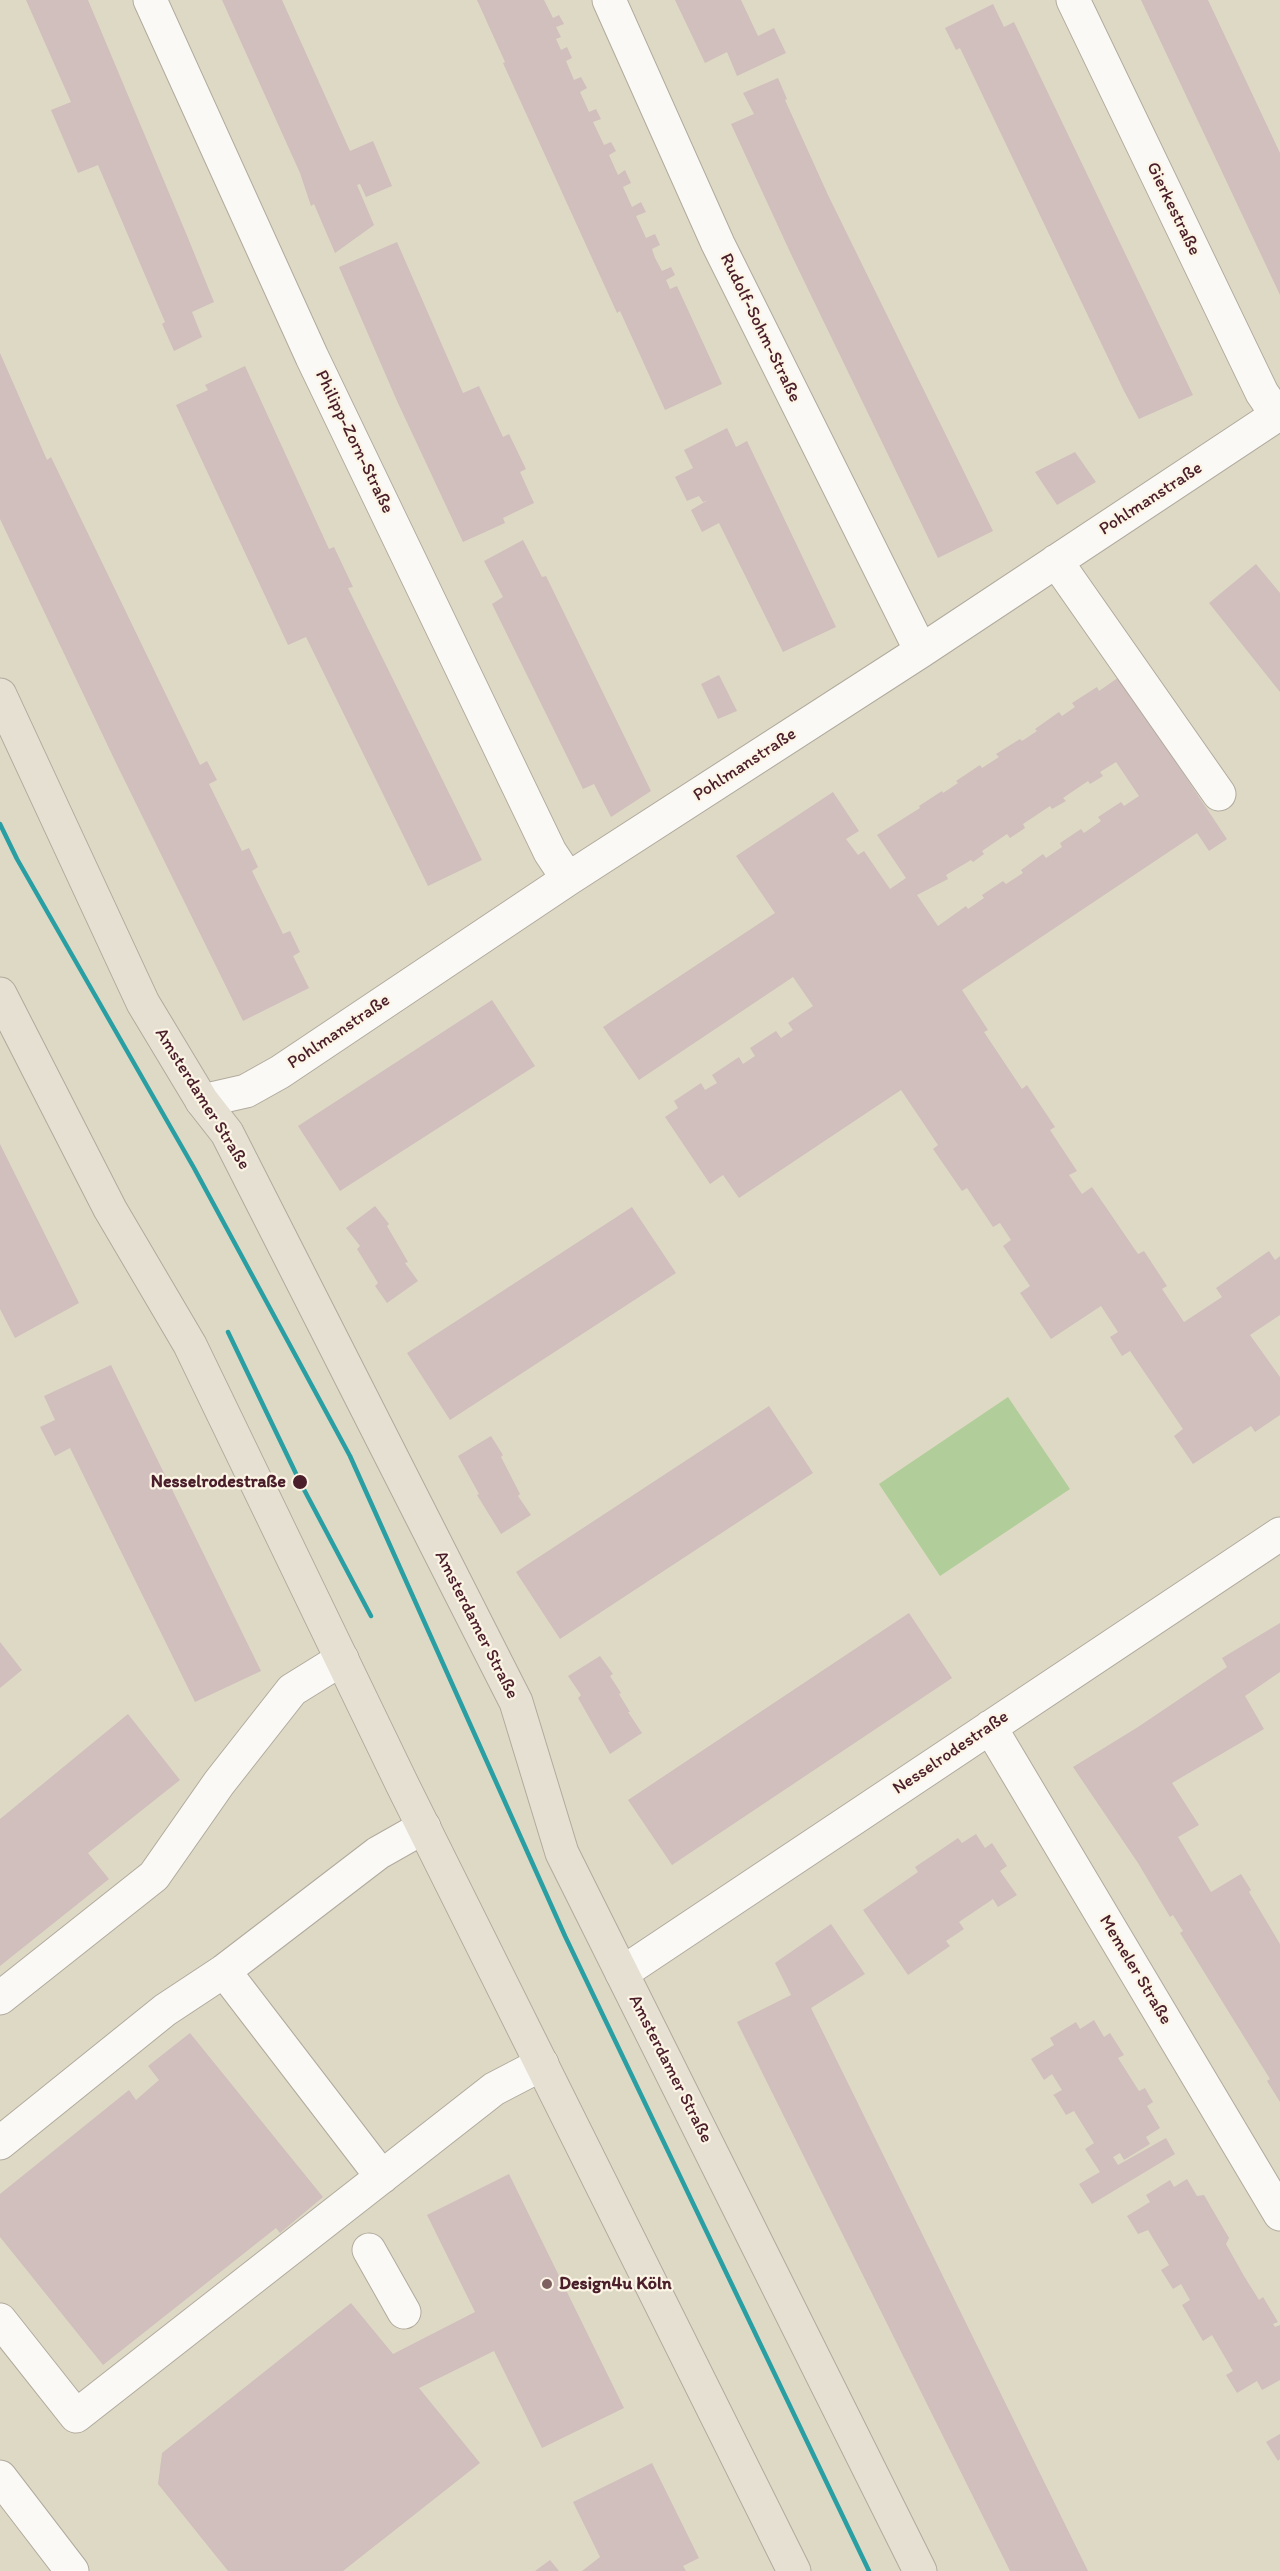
<!DOCTYPE html>
<html>
<head>
<meta charset="utf-8">
<style>
	body { margin:0 }
	canvas { display:block; background:#ded9c4 }
</style>
</head>
<body>
<canvas width="1280" height="2571"></canvas>
<script>
const g = document.querySelector('canvas').getContext('2d');
g.lineJoin = 'round';
function fill(path, color) { g.fillStyle = color; g.fill(path, 'evenodd'); }
function trace(path, color, width, dash) { g.strokeStyle = color; g.lineWidth = width; g.lineCap = dash ? 'butt' : 'round'; g.setLineDash(dash || []); g.stroke(path); }
function write(font, color, halo, rows, align = 'center') {
  g.font = font + ' Itim,sans-serif'; g.lineWidth = 4.5; g.setLineDash([]); g.textBaseline = 'middle'; g.strokeStyle = halo; g.fillStyle = color; for (const [text, x, y, turn = 0] of rows) {
    g.save(); g.translate(x, y); g.rotate((+turn || 0) * Math.PI / 180); g.textAlign = isNaN(turn) ? turn : align; if (halo) g.strokeText(text, 0, 0); g.fillText(text, 0, 0); g.restore();
  }
}
fill(new Path2D(`
	M1008,1397L1070,1489L940,1576L879,1484Z`), '#b1cd9a');
fill(new Path2D(`
	M26,0H88L188,238L214,302L192,312L202,337L174,351L162,324L165,322L98,165L78,173L51,110L71,102Z
	M222,0H282L350,151L373,141L392,186L366,197L360,184L357,185L374,225L335,253L314,204L311,206L300,173Z
	M477,0H544L553,18L559,15L564,24L556,27L561,37L556,39L561,50L567,47L572,58L566,61L574,80L581,77L587,88L580,92L589,112L596,109L601,119L593,122L604,145L611,142L616,151L609,155L618,175L625,170L631,183L623,187L632,207L641,202L646,212L636,216L646,238L655,234L660,245L652,249L655,258L662,271L671,267L675,275L666,280L670,289L677,286L722,384L665,410L620,311L617,313L503,63L505,62Z
	M675,0H741L758,36L774,28L786,53L737,76L727,52L705,63Z
	M1141,0H1208L1280,153V295Z
	M993,4L1004,27L1014,22L1193,395L1139,419L1124,391L960,48L956,50L945,28Z
	M778,78L787,99L785,100L828,195L993,531L938,558L790,252L731,124L754,114L743,93Z
	M397,242L463,393L479,386L503,437L509,434L526,469L520,472L534,503L503,518L505,523L463,542L397,401L339,267Z
	M0,353L47,460L51,457L200,765L207,761L217,780L209,784L242,851L249,848L258,867L252,871L283,934L290,931L300,952L293,956L309,988L243,1021L117,765L0,519Z
	M245,366L329,549L334,547L353,587L348,588L482,860L428,886L306,637L288,645L176,405L208,390L205,385Z
	M727,428L736,447L747,441L836,627L783,652L719,523L702,532L691,510L708,500L703,502L699,496L687,501L675,477L693,468L684,450Z
	M1075,452L1096,482L1057,505L1035,472Z
	M523,540L542,577L546,576L651,791L611,817L594,784L583,789L492,604L503,597L484,561Z
	M1256,564L1280,593V692L1209,603Z
	M719,675L737,711L718,719L701,684Z
	M1119,677L1227,839L1209,851L1197,833L962,990L988,1030L984,1032L1022,1089L1027,1085L1055,1127L1050,1130L1077,1171L1069,1175L1082,1194L1092,1187L1138,1254L1144,1251L1167,1286L1162,1289L1184,1322L1222,1297L1216,1288L1269,1251L1275,1260L1280,1256V1315L1250,1335L1280,1377V1415L1255,1432L1251,1426L1193,1464L1174,1436L1183,1429L1130,1351L1122,1356L1110,1337L1118,1332L1101,1306L1051,1339L1020,1293L1030,1286L1003,1246L1011,1240L1000,1223L993,1227L967,1188L962,1191L933,1149L938,1145L901,1090L739,1198L723,1175L710,1184L665,1117L678,1108L674,1101L701,1083L705,1090L717,1083L712,1075L739,1057L743,1064L755,1056L750,1048L776,1031L781,1038L793,1030L788,1023L813,1006L793,977L639,1080L603,1027L775,913L736,856L833,792L859,831L846,839L858,855L864,851L890,889L906,878L877,835L920,808L919,806L942,791L943,793L958,783L956,781L980,765L982,768L999,757L996,754L1020,739L1022,741L1037,731L1035,729L1059,712L1062,716L1075,707L1072,703L1097,687L1099,691ZM1116,762L1139,796L1124,806L1121,802L1098,817L1101,821L1084,833L1081,829L1060,843L1062,847L1046,858L1043,854L1021,870L1023,873L1006,884L1003,881L982,895L984,898L968,909L966,906L938,926L917,895L948,879L946,875L971,860L973,862L984,854L982,851L1007,834L1010,838L1025,828L1023,824L1050,806L1052,809L1066,801L1063,798L1088,781L1090,784L1103,776L1100,772Z
	M492,1000L535,1066L340,1191L298,1126Z
	M0,1144L79,1303L15,1338L0,1309Z
	M375,1206L389,1224L387,1226L408,1262L405,1263L418,1281L387,1303L375,1286L378,1283L357,1249L360,1246L346,1228Z
	M632,1207L676,1273L450,1420L407,1353Z
	M111,1365L261,1671L195,1702L70,1448L55,1456L40,1427L55,1420L44,1396Z
	M769,1406L813,1473L560,1639L516,1572Z
	M491,1436L503,1455L501,1457L520,1494L518,1496L531,1515L501,1534L477,1495L479,1494L458,1456Z
	M909,1613L952,1678L672,1865L628,1800Z
	M1280,1623V1672L1245,1696L1264,1729L1172,1783L1199,1825L1178,1837L1211,1892L1241,1874L1251,1890L1249,1892L1280,1944V2102L1267,2081L1270,2079L1180,1933L1183,1931L1173,1915L1170,1917L1138,1863L1073,1767L1138,1727L1227,1667L1222,1658Z
	M0,1642L22,1670L0,1688Z
	M600,1656L613,1674L610,1676L621,1693L619,1694L630,1712H628L642,1733L610,1754L578,1698L581,1695L568,1676Z
	M128,1714L180,1780L88,1853L109,1879L0,1966V1819Z
	M976,1834L985,1848L992,1843L1007,1866L1000,1871L1017,1895L998,1907L993,1899L959,1922L964,1929L946,1941L950,1946L908,1975L863,1910L918,1872L915,1867L936,1853L958,1838L962,1843Z
	M831,1924L865,1974L811,2008L1088,2571H1010L737,2022L791,1995L775,1963Z
	M1094,2020L1104,2037L1110,2033L1124,2055L1118,2058L1139,2091L1145,2088L1153,2102L1147,2106L1160,2128L1146,2137L1150,2144L1124,2160L1120,2153L1113,2157L1118,2165L1166,2138L1175,2154L1092,2204L1079,2184L1100,2172L1085,2149L1094,2143L1074,2111L1066,2115L1055,2097L1053,2095L1062,2090L1052,2074L1044,2080L1031,2059L1054,2045L1050,2038L1076,2022L1080,2029Z
	M190,2033L323,2197L280,2233L276,2228L103,2365L0,2237V2194L129,2090L136,2100L159,2080L148,2066Z
	M509,2174L624,2408L542,2448L494,2351L419,2388L480,2463L343,2571H228L158,2484L162,2453L351,2303L393,2354L475,2312L427,2215Z
	M1187,2179L1197,2196L1204,2195L1215,2214L1229,2238L1226,2244L1244,2276L1259,2300L1263,2297L1278,2322L1273,2324L1275,2327L1280,2325V2380L1262,2390L1257,2381L1237,2393L1226,2375L1233,2371L1212,2335L1203,2341L1182,2305L1190,2300L1181,2284L1173,2289L1161,2270L1169,2265L1148,2230L1138,2234L1127,2216L1150,2202L1146,2195L1170,2180L1174,2187Z
	M1280,2434V2459L1278,2461L1266,2442Z
	M652,2463L699,2558L683,2566L686,2571H582L600,2557L573,2502Z
	M550,2560L559,2571H535Z`), '#d0bfbd');
const minor = new Path2D(`
	M150,0L312,357L550,852L568,879
	M609,0L718,244L921,651
	M1073,0L1262,393L1277,415
	M1056,561L1219,794
	M202,1101L246,1091L280,1072L568,879L921,651L1280,413
	M990,1727L1280,2214
	M224,1971L382,2177
	M622,1973L1280,1534
	M0,1998L154,1876L219,1783L292,1690L342,1659
	M0,2143L165,2010L224,1971L378,1853L424,1827
	M369,2250L404,2312
	M0,2320L76,2416L494,2089L542,2064
	M0,2477L72,2571`);
const major = new Path2D(`
	M0,695L143,1003L202,1101L227,1133L516,1702L562,1853L920,2571
	M0,994L110,1209L190,1345L402,1784L794,2571`);
trace(minor, '#b1aa9e', 35);
trace(major, '#b1aa9e', 35);
trace(minor, '#faf9f6', 33);
trace(major, '#e6e0d2', 33);
trace(new Path2D(`
	M0,824L17,859L194,1168L350,1456L565,1936L869,2571
	M228,1332L300,1482L371,1616`), '#299fa3', 4.5);
for (const [x, y, r, color] of [
	[300,1482,8,"#4a1f2b"],
	[547,2284,6,"#7e6061"]
]) { const dot = new Path2D(); dot.arc(x, y, r, 0, 2 * Math.PI); g.fillStyle = color; g.fill(dot); trace(dot, '#fcf5e5', 2); }
write('18px', '#4a1f2b', '#fcf5e5', [
	["Gierkestraße",1173,209,64],
	["Rudolf-Sohm-Straße",760,328,64],
	["Philipp-Zorn-Straße",354,442,64],
	["Pohlmanstraße",1151,499,-33],
	["Pohlmanstraße",745,765,-33],
	["Pohlmanstraße",339,1032,-34],
	["Amsterdamer Straße",202,1099,58],
	["Amsterdamer Straße",476,1625,63],
	["Nesselrodestraße",951,1753,-34],
	["Memeler Straße",1135,1970,59],
	["Amsterdamer Straße",670,2069,63]
]);
write('bold 18px', '#4a1f2b', '#fcf5e5', [
	["Nesselrodestraße",286,1482]
], 'right');
write('bold 18px', '#4a1f2b', '#fcf5e5', [
	["Design4u Köln",559,2284]
], 'left');
</script>
</body>
</html>
